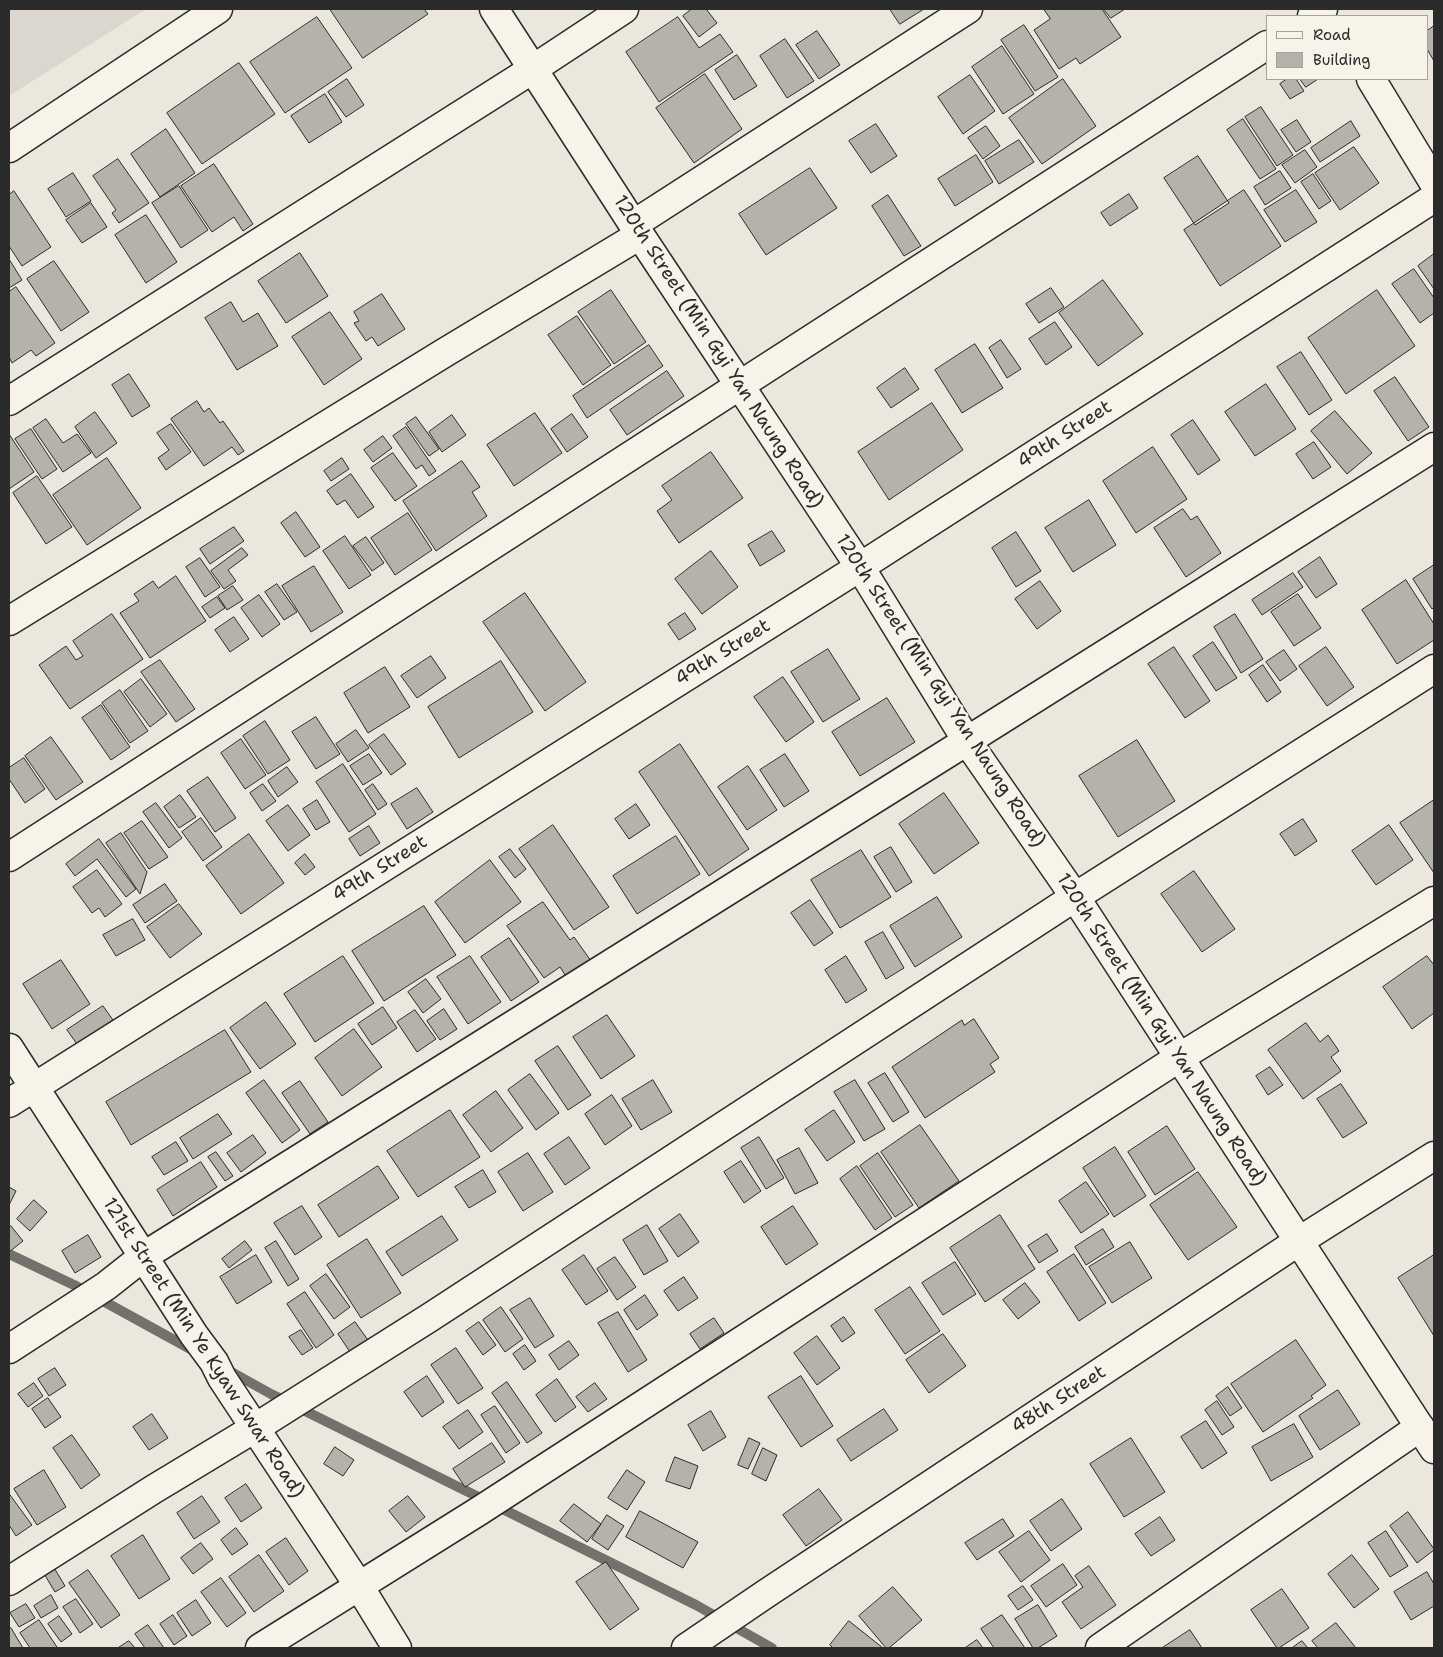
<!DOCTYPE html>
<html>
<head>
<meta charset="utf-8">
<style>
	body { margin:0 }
	#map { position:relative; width:1443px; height:1657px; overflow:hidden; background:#ebe7dd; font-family:"Shantell Sans",sans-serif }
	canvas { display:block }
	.frame { position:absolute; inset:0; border:10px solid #2b2b2b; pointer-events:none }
	.legend { position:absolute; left:1266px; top:15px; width:162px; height:65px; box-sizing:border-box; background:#f7f3e8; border:1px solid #a5a39c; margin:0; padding:6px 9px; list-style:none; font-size:15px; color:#2b2b2b }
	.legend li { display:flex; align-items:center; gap:10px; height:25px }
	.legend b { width:25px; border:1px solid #a5a39c }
</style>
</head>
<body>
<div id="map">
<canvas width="1443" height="1657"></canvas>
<div class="frame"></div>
<ul class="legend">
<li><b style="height:6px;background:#f7f3e8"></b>Road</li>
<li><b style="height:14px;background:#b5b2ab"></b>Building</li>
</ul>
</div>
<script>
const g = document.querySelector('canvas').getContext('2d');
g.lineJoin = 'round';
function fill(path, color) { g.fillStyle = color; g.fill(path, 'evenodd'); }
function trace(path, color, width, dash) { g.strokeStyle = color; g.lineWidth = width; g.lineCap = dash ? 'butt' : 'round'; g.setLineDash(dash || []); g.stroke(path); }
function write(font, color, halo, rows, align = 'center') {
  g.font = font + ' "Shantell Sans",sans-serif'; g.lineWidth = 5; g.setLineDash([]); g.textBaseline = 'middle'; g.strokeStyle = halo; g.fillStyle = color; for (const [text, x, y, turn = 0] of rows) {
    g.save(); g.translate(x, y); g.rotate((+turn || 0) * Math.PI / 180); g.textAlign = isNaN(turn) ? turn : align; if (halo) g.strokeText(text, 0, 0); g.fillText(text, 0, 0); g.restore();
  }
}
fill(new Path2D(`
	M9,9H146L9,96Z`), '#dbd7ce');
trace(new Path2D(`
	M9,1254L74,1285L196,1352
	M226,1369L271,1394L696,1605L772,1648`), '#72716c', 10);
const building = new Path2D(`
	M330,9H424L428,14L363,58Z
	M692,9H706L717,23L699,37L683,16Z
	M890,9H924L900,24Z
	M1044,9H1102L1121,37L1080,64L1076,58L1059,69L1034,30L1050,19Z
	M1104,9H1125L1111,18Z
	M317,17L352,68L285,113L250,62Z
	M678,17L699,48L720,34L733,52L659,102L626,52Z
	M1024,25L1058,77L1035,91L1001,40Z
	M1434,26V61L1427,49V31Z
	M817,31L840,65L819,79L796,45Z
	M785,39L814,81L787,98L760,56Z
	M1002,46L1034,94L1003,114L972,67Z
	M737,55L757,86L734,100L715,70Z
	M239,63L275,114L202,164L167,113Z
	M705,74L742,129L694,163L656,108Z
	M970,75L995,111L963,134L938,97Z
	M347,79L364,105L346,117L328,92Z
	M1063,79L1096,126L1042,164L1009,118Z
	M1287,79H1296L1304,91L1290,99L1280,84Z
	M1300,79H1318L1306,87Z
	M325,94L342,122L309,143L291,116Z
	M1261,107L1293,155L1277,166L1245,117Z
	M1243,119L1276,169L1260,179L1227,130Z
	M1297,120L1311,142L1296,152L1281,130Z
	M1351,121L1360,136L1320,162L1311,148Z
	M876,124L897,156L871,173L849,141Z
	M986,126L1000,146L983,159L968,138Z
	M166,129L195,173L160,197L131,154Z
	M1019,140L1034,162L999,184L985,161Z
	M1354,147L1379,183L1340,210L1315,173Z
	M1305,150L1317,167L1295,183L1282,165Z
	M976,155L993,182L955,206L938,179Z
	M1198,156L1229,203L1195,225L1164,178Z
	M118,159L149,203L119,223L112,213L116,210L93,176Z
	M214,164L253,224L243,231L234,217L212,232L181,186Z
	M810,168L837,208L766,255L739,214Z
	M1280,171L1291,188L1265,205L1254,187Z
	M73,173L91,201L66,217L48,189Z
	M1313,174L1331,201L1319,209L1301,182Z
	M179,186L208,230L181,248L152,203Z
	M1244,190L1281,246L1220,286L1184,230Z
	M1296,190L1317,222L1285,242L1264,210Z
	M14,191L51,247L22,266L9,246V195Z
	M1129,194L1138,208L1110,226L1101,213Z
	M888,195L921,246L904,256L872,206Z
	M91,203L107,227L82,243L66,220Z
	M146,215L177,262L146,283L115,235Z
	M300,253L328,296L286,323L258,281Z
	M1434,254V289L1418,266Z
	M9,259L22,280L9,288Z
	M54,261L89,312L61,331L27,279Z
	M1414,269L1434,298V313L1420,323L1392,284Z
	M1103,280L1143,334L1098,366L1059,313Z
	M16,287L55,343L36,356L31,350L12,363L9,357V292Z
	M1051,288L1064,307L1039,323L1026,304Z
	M611,290L646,342L614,364L578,312Z
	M1377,290L1415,346L1346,394L1308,338Z
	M382,294L405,329L378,346L372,337L366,341L354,323L359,321L354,312Z
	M231,302L243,322L258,313L278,346L237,370L205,318Z
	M330,312L362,359L324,385L292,337Z
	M577,316L611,365L583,385L548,335Z
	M1055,322L1072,347L1046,365L1029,339Z
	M1001,340L1021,369L1007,378L989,348Z
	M975,344L1003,388L962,413L935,370Z
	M649,345L663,366L587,418L573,396Z
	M1301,352L1332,400L1309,415L1277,367Z
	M905,368L919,389L891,408L877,388Z
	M667,371L684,396L627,435L610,410Z
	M129,374L150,406L132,417L112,385Z
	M1395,377L1429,427L1408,441L1374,391Z
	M1266,384L1296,429L1255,456L1225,412Z
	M197,401L204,412L209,408L220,423L223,421L244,451L238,455L232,447L204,466L171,419Z
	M932,403L963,450L889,500L858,452Z
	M1335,411L1372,453L1347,474L1311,431Z
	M95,412L117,443L96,458L75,427Z
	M535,413L562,453L514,486L487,445Z
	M572,414L588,437L567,452L551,429Z
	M452,415L466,435L442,452L429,432Z
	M416,417L439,449L429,456L406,424Z
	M46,419L63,443L77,434L91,453L63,472L33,428Z
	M1193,420L1220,460L1198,475L1171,435Z
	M171,424L191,452L166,470L158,458L169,450L157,433Z
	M406,427L436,471L429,476L422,465L416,469L393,436Z
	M31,429L57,469L42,479L15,439Z
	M9,434L34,472L9,489Z
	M383,436L392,448L373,462L364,450Z
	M1314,442L1331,467L1313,479L1296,454Z
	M1153,447L1187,499L1136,533L1103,481Z
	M711,452L743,498L679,543L657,511L672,500L662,486Z
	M393,453L417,486L395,501L371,468Z
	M107,458L141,508L87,545L53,495Z
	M342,458L349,469L331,481L324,471Z
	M462,461L480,487L472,492L487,516L436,551L403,501Z
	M351,474L374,507L358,518L345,500L337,505L327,491Z
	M37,476L72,527L46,544L13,493Z
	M1089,500L1116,545L1073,572L1045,528Z
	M1183,509L1191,520L1197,516L1221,553L1186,577L1154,528Z
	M296,512L320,547L305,557L281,523Z
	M408,513L432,550L395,575L371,538Z
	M234,527L244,541L210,564L200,549Z
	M772,531L785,551L760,566L748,545Z
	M1016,532L1041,571L1016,587L992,548Z
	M345,536L371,575L349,589L323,551Z
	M366,537L384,563L372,571L353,546Z
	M242,548L248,555L228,570L236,581L224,589L211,571Z
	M711,551L738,587L702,614L675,579Z
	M1320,557L1337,584L1316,598L1298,572Z
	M200,558L220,587L205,597L186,567Z
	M1434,565V607L1432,609L1413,579Z
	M314,566L343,612L311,632L282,586Z
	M1293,573L1303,587L1262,615L1252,600Z
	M176,576L206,621L150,658L120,613L139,601L134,594L153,581L158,588Z
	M1406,580L1434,624V640L1397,664L1362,610Z
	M1040,581L1061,611L1037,629L1015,599Z
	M277,584L297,612L284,620L265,592Z
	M233,586L243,600L227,610L218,596Z
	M525,593L586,682L545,711L483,622Z
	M1298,594L1321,628L1294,646L1271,612Z
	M259,595L280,624L262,637L241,608Z
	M217,597L225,608L210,618L202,607Z
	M685,613L696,629L679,640L668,624Z
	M112,614L143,659L70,709L39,665L66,646L76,660L83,656L73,641Z
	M1235,614L1263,659L1241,673L1214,627Z
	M234,617L249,639L230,652L215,630Z
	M1213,642L1237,678L1216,691L1193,656Z
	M1174,647L1210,701L1185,718L1148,664Z
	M1326,647L1354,687L1327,706L1299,666Z
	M828,649L860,699L823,722L791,672Z
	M1284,650L1297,669L1280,681L1266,662Z
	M431,656L446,678L417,698L401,676Z
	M160,660L195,709L176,722L141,672Z
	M501,661L533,712L459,758L428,707Z
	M1263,665L1281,692L1267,702L1249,675Z
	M385,667L410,707L368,733L344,693Z
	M783,677L814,722L786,742L754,697Z
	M141,679L167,714L150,727L124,692Z
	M120,690L148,731L130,743L102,703Z
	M887,698L915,742L860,776L832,732Z
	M101,705L130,747L111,760L82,718Z
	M316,717L340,754L316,769L292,732Z
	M265,721L290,760L268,774L243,736Z
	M356,730L369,748L348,762L336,744Z
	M384,734L406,764L391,775L369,745Z
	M51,737L83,782L56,800L25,756Z
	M241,739L266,775L245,789L221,753Z
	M1137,740L1175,801L1118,837L1079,776Z
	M680,744L749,849L709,876L639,772Z
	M369,754L382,773L363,785L350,766Z
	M785,754L809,791L784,807L760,770Z
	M24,758L45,789L25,803L9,779V768Z
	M343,764L376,814L349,832L316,782Z
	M748,766L777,810L747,830L718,787Z
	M287,767L298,782L278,797L268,781Z
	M208,777L236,818L215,832L187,791Z
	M263,784L276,801L262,811L250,793Z
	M373,784L387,804L378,810L365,790Z
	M417,788L433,812L407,829L391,804Z
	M944,793L979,843L934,874L899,824Z
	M180,795L196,817L179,828L164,807Z
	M317,800L330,822L316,830L303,809Z
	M1434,800V873L1400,823Z
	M156,803L182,838L169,848L143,812Z
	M636,804L650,825L629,839L615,819Z
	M288,805L310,835L288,851L266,821Z
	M201,818L222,847L203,861L182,832Z
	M1303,819L1317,841L1295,856L1280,834Z
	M142,821L168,857L149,869L124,833Z
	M553,825L609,907L574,930L519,849Z
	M1389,825L1413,860L1376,885L1352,851Z
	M369,826L380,843L360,856L349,839Z
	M121,833L147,872L140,894L106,843Z
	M249,834L284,883L241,914L206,866Z
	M676,836L700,874L637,914L613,876Z
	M99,839L136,889L126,897L97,859L75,876L66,864Z
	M891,847L912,882L896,892L874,857Z
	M510,849L526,869L515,878L499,857Z
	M861,850L891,897L840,928L811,880Z
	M305,854L315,867L305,875L295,863Z
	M490,860L521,902L465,943L435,902Z
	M97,870L122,904L105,917L99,908L92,913L73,887Z
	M1194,871L1235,929L1202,952L1161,894Z
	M165,884L177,901L145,923L133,905Z
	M937,897L962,937L915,967L890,926Z
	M810,900L833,933L814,946L791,913Z
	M543,902L570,940L574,937L591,961L567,978L560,967L544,978L507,926Z
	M179,904L202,934L170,958L147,927Z
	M424,906L456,955L384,1001L352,951Z
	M133,919L145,940L116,956L103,935Z
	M883,932L904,968L886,979L865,942Z
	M509,938L539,982L511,1001L481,957Z
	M343,956L374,1003L315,1042L284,994Z
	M470,956L501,1002L468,1024L437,977Z
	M846,956L867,990L846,1003L825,970Z
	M1427,956L1434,965V1013L1412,1029L1383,987Z
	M61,960L90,1004L52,1029L23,984Z
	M426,979L441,999L423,1013L408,992Z
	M266,1002L296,1044L260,1069L230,1028Z
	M103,1006L113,1020L77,1044L67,1030Z
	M383,1007L397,1028L372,1045L358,1024Z
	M444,1009L457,1029L440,1040L427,1021Z
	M415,1010L436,1039L417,1052L397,1022Z
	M607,1015L635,1056L601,1079L573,1037Z
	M974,1019L999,1058L990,1064L995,1072L925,1118L892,1067L962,1020L964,1025Z
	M1306,1023L1320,1042L1328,1035L1339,1051L1331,1057L1341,1071L1303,1099L1268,1050Z
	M354,1029L382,1067L342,1096L315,1058Z
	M225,1030L251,1072L131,1145L106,1102Z
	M558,1046L591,1095L568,1110L535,1061Z
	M1270,1067L1283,1085L1268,1095L1256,1076Z
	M885,1073L909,1112L893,1122L868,1083Z
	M530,1074L559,1113L536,1130L508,1090Z
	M264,1080L300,1130L282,1143L246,1093Z
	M653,1080L672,1112L641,1130L622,1099Z
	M855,1080L885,1129L864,1141L834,1092Z
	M300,1081L328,1122L310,1134L282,1093Z
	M1341,1084L1367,1123L1343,1138L1317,1099Z
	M496,1091L523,1128L491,1152L463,1115Z
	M612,1095L632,1126L605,1145L585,1114Z
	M450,1110L480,1157L418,1197L387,1151Z
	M834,1110L855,1142L827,1161L805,1130Z
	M218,1114L232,1134L193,1159L180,1138Z
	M920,1125L959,1181L919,1208L881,1152Z
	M1167,1126L1195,1169L1155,1195L1128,1152Z
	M253,1135L266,1153L241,1172L227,1153Z
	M569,1137L590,1168L565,1185L544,1154Z
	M759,1137L784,1178L766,1189L741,1148Z
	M176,1142L188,1161L164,1175L152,1157Z
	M1115,1147L1146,1196L1114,1217L1083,1168Z
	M799,1148L818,1183L795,1194L777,1160Z
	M216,1152L233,1176L225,1181L208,1157Z
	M528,1153L553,1192L523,1211L498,1172Z
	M878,1153L913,1205L895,1217L860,1166Z
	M741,1161L761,1191L744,1203L724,1172Z
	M201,1162L217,1187L173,1216L157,1190Z
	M378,1166L399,1198L339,1237L318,1205Z
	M857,1166L892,1218L875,1230L840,1179Z
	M483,1170L496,1192L469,1208L455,1187Z
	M1198,1172L1237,1227L1188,1260L1150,1205Z
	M1086,1182L1109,1214L1081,1233L1059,1201Z
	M9,1187L16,1191L9,1205Z
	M34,1200L47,1212L30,1231L17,1219Z
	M302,1206L322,1237L295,1255L274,1223Z
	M793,1206L818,1244L786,1265L761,1227Z
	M680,1214L699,1242L678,1257L659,1229Z
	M1000,1215L1035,1269L985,1302L950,1248Z
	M442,1216L458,1240L402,1276L386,1252Z
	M647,1225L668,1261L644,1275L623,1240Z
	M11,1226L23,1241L9,1252V1228Z
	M1103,1229L1114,1247L1086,1265L1075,1247Z
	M1047,1234L1058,1251L1039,1263L1028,1246Z
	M88,1235L101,1257L75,1273L62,1251Z
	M367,1239L401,1293L361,1318L327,1265Z
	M245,1241L252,1250L229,1268L222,1259Z
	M276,1241L299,1279L288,1286L265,1248Z
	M1130,1242L1152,1278L1112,1303L1089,1267Z
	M1074,1254L1106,1303L1079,1321L1047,1272Z
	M256,1255L272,1282L237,1304L220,1277Z
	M584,1255L608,1291L586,1305L562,1270Z
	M1434,1255V1336L1398,1278Z
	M615,1257L636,1287L617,1300L597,1269Z
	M955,1262L976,1294L943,1315L922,1283Z
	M326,1274L350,1307L334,1319L310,1286Z
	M684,1277L698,1298L678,1311L664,1291Z
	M1025,1283L1040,1302L1018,1319L1003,1300Z
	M910,1287L940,1331L905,1354L875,1310Z
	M305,1292L334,1335L316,1348L287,1304Z
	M645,1295L658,1315L637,1330L624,1310Z
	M530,1298L554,1336L535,1348L510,1310Z
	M501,1307L523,1339L505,1352L483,1320Z
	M618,1312L647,1360L628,1372L598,1323Z
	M844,1317L855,1333L842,1342L831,1326Z
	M714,1318L724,1333L700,1349L690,1334Z
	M355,1322L368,1340L350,1352L338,1334Z
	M479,1322L496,1345L483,1355L466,1331Z
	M301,1330L313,1348L302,1355L289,1337Z
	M943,1334L966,1366L929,1393L906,1360Z
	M817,1336L840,1368L817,1385L794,1353Z
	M1296,1340L1326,1385L1311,1396L1313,1398L1263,1432L1231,1384Z
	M569,1341L579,1355L559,1370L549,1355Z
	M525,1345L536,1361L524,1370L513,1354Z
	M456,1348L483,1388L458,1404L431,1365Z
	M55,1368L66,1385L49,1396L38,1379Z
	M427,1376L444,1402L422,1417L404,1392Z
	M801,1376L833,1426L801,1447L768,1397Z
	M557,1379L576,1407L555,1422L536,1395Z
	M507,1382L542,1433L527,1443L492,1393Z
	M34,1383L43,1396L28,1407L18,1394Z
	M595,1383L607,1399L588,1412L576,1397Z
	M1228,1387L1242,1408L1230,1416L1216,1396Z
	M1338,1390L1360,1424L1320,1450L1299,1416Z
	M48,1398L61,1417L45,1428L32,1409Z
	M1217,1401L1234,1427L1222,1435L1205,1410Z
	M495,1406L520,1443L506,1453L481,1415Z
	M884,1409L898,1430L851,1461L837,1440Z
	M468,1410L483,1432L459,1449L443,1427Z
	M711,1411L726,1437L703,1451L688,1425Z
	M152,1414L168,1438L149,1450L133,1427Z
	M1206,1421L1227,1453L1202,1469L1181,1437Z
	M1294,1424L1313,1457L1271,1481L1252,1447Z
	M72,1435L100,1475L81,1489L53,1448Z
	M749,1438L760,1443L748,1469L738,1465Z
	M1131,1438L1165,1492L1124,1517L1090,1464Z
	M492,1443L505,1462L465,1487L453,1469Z
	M335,1447L354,1460L343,1476L324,1464Z
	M763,1448L777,1455L766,1481L752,1474Z
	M675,1457L698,1466L690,1489L666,1481Z
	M44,1470L66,1507L37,1525L14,1489Z
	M627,1470L645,1482L627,1510L608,1498Z
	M246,1484L262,1508L241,1522L225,1498Z
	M819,1489L842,1520L806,1546L783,1515Z
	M10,1495L32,1525L16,1536L9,1525V1496Z
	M202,1496L220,1522L194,1539L177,1513Z
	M408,1496L425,1517L406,1532L389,1511Z
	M1062,1499L1082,1529L1051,1551L1030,1521Z
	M574,1504L601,1524L587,1542L560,1521Z
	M640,1511L698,1542L683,1568L626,1537Z
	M1408,1512L1434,1549V1550L1417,1563L1390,1526Z
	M607,1515L624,1526L608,1550L592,1539Z
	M1160,1517L1175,1540L1151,1556L1135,1534Z
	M1003,1519L1014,1536L977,1560L965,1543Z
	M236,1528L248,1544L232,1555L221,1540Z
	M1029,1531L1050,1560L1021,1582L999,1552Z
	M1386,1531L1408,1566L1390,1577L1368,1543Z
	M143,1535L170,1579L139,1599L111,1556Z
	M286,1538L308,1571L289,1585L266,1552Z
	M201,1543L213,1559L193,1574L181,1558Z
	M259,1555L284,1591L254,1612L229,1577Z
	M1352,1555L1379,1589L1354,1608L1328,1574Z
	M606,1562L639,1609L610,1630L576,1582Z
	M1063,1564L1077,1585L1046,1607L1031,1586Z
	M53,1566L65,1586L55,1592L43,1572Z
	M1089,1566L1116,1605L1081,1629L1062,1602L1083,1587L1075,1576Z
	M88,1570L120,1615L101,1628L69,1583Z
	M1427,1572L1434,1584V1606L1411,1620L1394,1592Z
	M221,1578L246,1613L227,1627L201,1592Z
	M1023,1586L1033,1600L1018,1610L1008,1596Z
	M893,1587L922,1620L889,1648H886L859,1616Z
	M1282,1589L1309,1628L1279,1648H1277L1251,1610Z
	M51,1595L58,1608L41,1618L34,1606Z
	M76,1599L93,1624L80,1633L63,1607Z
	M196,1600L211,1623L192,1636L177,1613Z
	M26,1604L35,1618L19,1627L10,1613Z
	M1038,1605L1057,1636L1038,1648H1033L1015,1619Z
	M173,1615L187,1636L174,1645L160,1624Z
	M1002,1615L1025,1648H994L981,1629Z
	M59,1616L72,1634L61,1642L48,1624Z
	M39,1620L57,1647L54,1648H30L20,1633Z
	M849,1621L883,1648H833L830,1645Z
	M1336,1623L1356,1648H1318L1312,1641Z
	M148,1625L164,1648H145L135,1634Z
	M11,1628L23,1648H9V1629Z
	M1190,1630L1202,1648H1162Z
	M977,1640L983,1648H965Z
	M129,1641L135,1648H118Z
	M1302,1641L1308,1648H1292Z`);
fill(building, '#b5b2ab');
trace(building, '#2b2b2b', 1);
const minor = new Path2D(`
	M1312,16L1323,9
	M1371,79L1434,183
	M9,148L218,9
	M634,224L968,9
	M9,401L533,69L624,9
	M9,621L444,353L640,235
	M9,857L1267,45
	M9,1048L194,1335L214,1362L222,1378L359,1586L397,1648
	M9,1103L860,567
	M9,1349L106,1286L144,1256L967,741L1434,447
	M9,1581L154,1489L255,1428L429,1318L1075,897L1434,669
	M260,1648L479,1511L1180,1057L1434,901
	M686,1648L767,1593L1299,1241L1434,1156
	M1100,1648L1420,1427`);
const tertiary = new Path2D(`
	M860,567L967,741L1075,897L1434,1449`);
const secondary = new Path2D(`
	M494,9L640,235L860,567L1434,198`);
trace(minor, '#2b2b2b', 31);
trace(tertiary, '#2b2b2b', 31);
trace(secondary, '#2b2b2b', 31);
trace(minor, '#f7f3e8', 28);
trace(tertiary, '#f7f3e8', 28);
trace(secondary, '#f7f3e8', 28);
write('19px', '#2b2b2b', '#f7f3e8', [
	["120th Street (Min Gyi Yan Naung Road)",718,352,57],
	["49th Street",1065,435,-33],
	["49th Street",723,653,-32],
	["120th Street (Min Gyi Yan Naung Road)",940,691,57],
	["49th Street",380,869,-32],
	["120th Street (Min Gyi Yan Naung Road)",1161,1030,57],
	["121st Street (Min Ye Kyaw Swar Road)",203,1348,57],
	["48th Street",1059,1400,-33]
]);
</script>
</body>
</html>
